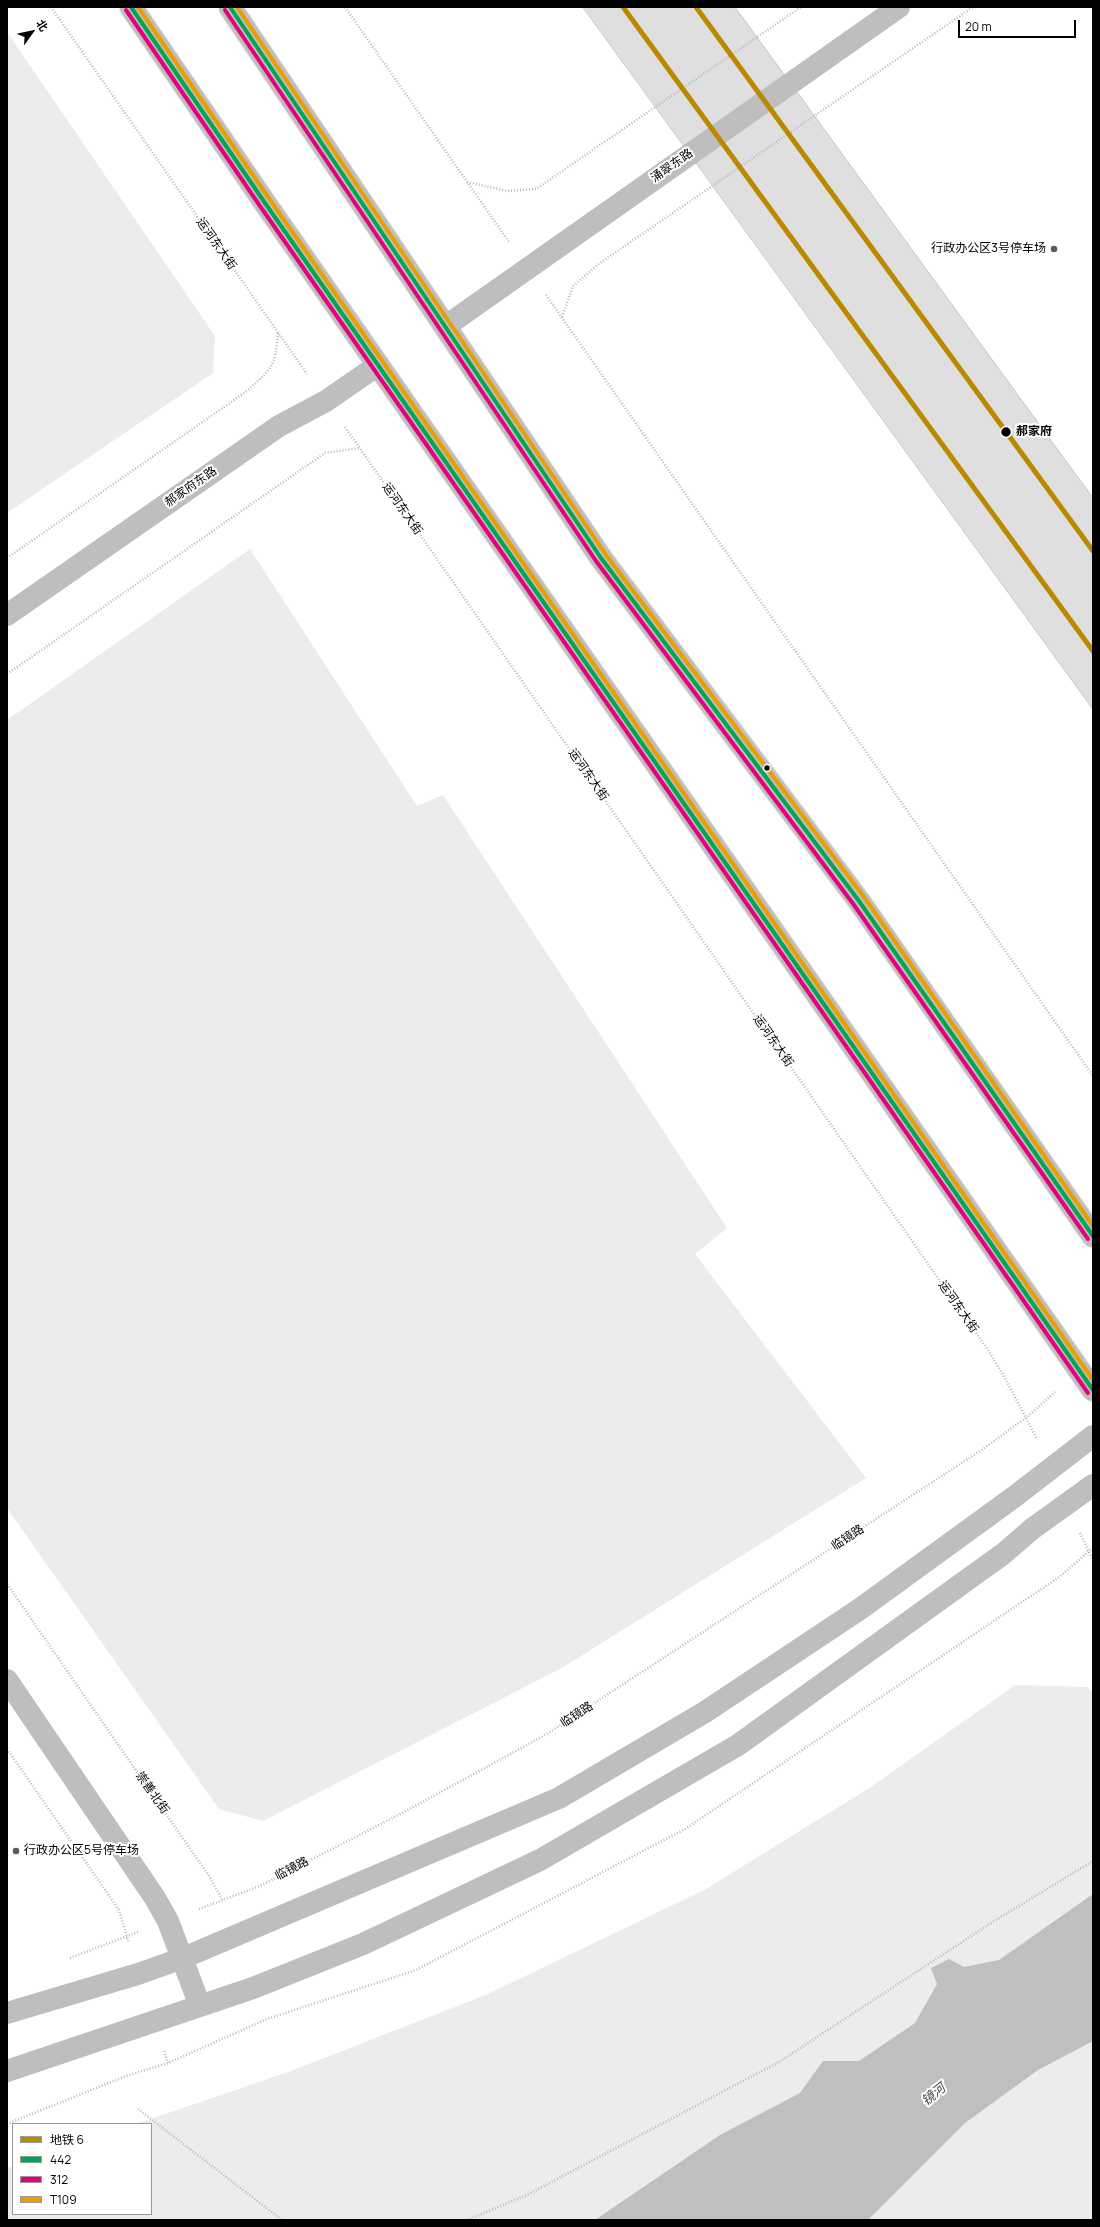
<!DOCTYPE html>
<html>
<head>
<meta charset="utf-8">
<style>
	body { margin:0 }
	#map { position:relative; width:1100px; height:2227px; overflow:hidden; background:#fff; font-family:Manrope,"Noto Sans SC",sans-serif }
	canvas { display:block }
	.frame { position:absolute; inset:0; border:8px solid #000; pointer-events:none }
	.legend { position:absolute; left:12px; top:2123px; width:140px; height:92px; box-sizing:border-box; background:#fff; border:1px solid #999; margin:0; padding:5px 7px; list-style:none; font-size:12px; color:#000 }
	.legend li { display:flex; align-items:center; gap:8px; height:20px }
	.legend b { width:20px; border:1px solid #999 }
	.north { position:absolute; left:12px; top:12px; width:40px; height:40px; -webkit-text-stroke:3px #fff; paint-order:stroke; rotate:57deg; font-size:11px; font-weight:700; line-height:16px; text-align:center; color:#000 }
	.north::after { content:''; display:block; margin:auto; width:14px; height:18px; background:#000; clip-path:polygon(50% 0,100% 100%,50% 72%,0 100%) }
	.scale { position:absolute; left:958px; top:20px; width:118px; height:18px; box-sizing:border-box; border:2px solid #000; border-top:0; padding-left:5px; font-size:12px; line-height:14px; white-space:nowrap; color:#000; -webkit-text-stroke:3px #fff; paint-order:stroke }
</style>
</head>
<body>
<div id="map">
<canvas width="1100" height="2227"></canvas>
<div class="frame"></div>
<ul class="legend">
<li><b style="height:5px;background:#bb8900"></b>地铁 6</li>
<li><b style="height:5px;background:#00a651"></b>442</li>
<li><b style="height:5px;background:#e5007d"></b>312</li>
<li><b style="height:5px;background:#eb9e00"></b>T109</li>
</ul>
<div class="north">北</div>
<div class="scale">20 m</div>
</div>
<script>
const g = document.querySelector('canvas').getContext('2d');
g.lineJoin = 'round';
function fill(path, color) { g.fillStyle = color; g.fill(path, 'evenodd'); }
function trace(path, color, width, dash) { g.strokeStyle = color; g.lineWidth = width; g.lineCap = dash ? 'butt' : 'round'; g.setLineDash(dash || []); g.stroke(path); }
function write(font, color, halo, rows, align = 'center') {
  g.font = font + ' Manrope,"Noto Sans SC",sans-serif'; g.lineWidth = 4; g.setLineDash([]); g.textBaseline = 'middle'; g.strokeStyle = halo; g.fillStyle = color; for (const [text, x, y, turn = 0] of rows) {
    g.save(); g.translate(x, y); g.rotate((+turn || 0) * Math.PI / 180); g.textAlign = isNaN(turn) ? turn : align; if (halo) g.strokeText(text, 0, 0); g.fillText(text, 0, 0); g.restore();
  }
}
fill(new Path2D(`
	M7,32L215,336L213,373L7,513Z
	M250,549L417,806L443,795L727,1228L695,1254L866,1478L560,1669L263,1821L219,1809L7,1508V720Z
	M1015,1685L1088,1687L1093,1694V2220H7V2168L13,2166V2214H151V2124H136L291,2071L488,1994L706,1889L871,1787Z`), '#ececec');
fill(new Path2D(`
	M1093,1894V2041L1038,2070L965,2123L868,2220H595L720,2135L800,2093L823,2061H859L915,2023L937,1984L931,1968L949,1959L964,1967L999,1960Z`), '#bfbfbf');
const building = new Path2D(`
	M583,7H735L1093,498V709Z`);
fill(building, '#dfdfdf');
trace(building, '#c7c7c7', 1);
const major = new Path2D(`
	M131,7L265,203L1093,1390
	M230,7L601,558L859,901L1093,1236`);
trace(major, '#dbdbdb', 24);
trace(new Path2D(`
	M51,7L307,374
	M345,7L509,242
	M467,182L507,191L536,189L801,7
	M546,295L1093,1076
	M562,317L573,286L600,263L973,7
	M345,427L988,1350L1005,1378L1037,1439
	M7,558L247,391C272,368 275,368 278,333
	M7,674L325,453L360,448
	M1080,1533L1093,1561
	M7,1584L209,1876L223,1901
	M7,1749L119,1910L129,1943
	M199,1909L260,1886L406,1811L547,1734L983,1449L1027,1417L1055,1392
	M70,1958L138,1932
	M164,2051L168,2063
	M138,2109L282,2220
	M7,2124L126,2076L168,2063L267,2019L416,1970L685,1829L1028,1598L1058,1578L1093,1548
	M467,2220L527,2195L779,2062L991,1923L1093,1861`), '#b9b9b9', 2.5, [1, 2]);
trace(new Path2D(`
	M446,326L899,7
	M7,615L279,426L326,401L378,365
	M7,1680L155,1898L168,1921L200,2006
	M7,2013L138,1974L183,1958L559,1798L705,1712L860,1609L1014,1497L1093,1436
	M7,2071L253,1988L363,1944L540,1860L738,1745L1003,1554L1032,1529L1093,1485`), '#bebebe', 22);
trace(major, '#bebebe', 22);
trace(new Path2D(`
	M131,7L265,203L1093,1390
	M230,7L601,558L859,901L1093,1236`), '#00a651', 4);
trace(new Path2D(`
	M126,10L260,206L1088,1393
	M225,10L596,561L854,905L1088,1239`), '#e5007d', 4);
trace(new Path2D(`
	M138,7L270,200L1093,1380
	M237,7L606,555L864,897L1093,1226`), '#eb9e00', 4);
trace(new Path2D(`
	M623,7L1093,651
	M696,7L1093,551`), '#bb8900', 5);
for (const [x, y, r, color] of [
	[1054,249,4,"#595959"],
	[1006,432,5.5,"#000"],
	[767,768,3.5,"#000"],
	[16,1851,4,"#595959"]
]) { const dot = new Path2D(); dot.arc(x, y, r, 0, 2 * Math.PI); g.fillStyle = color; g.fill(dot); trace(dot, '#fff', 1.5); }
write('12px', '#000', '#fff', [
	["涌翠东路",672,166,-35],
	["运河东大街",216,244,55],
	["郝家府东路",191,487,-35],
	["运河东大街",402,509,55],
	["运河东大街",588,775,55],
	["运河东大街",773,1041,55],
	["运河东大街",958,1307,55],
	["临镜路",848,1538,-33],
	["临镜路",577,1715,-33],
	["崇善北街",152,1793,55],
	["临镜路",292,1869,-27]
]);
write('12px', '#000', '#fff', [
	["行政办公区3号停车场",1046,249],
	["行政办公区5号停车场",24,1851,"left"]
], 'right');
write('bold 12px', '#000', '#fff', [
	["郝家府",1016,432]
], 'left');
write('italic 13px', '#444', '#fff', [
	["镜河",934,2095,-39]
]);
</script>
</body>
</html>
